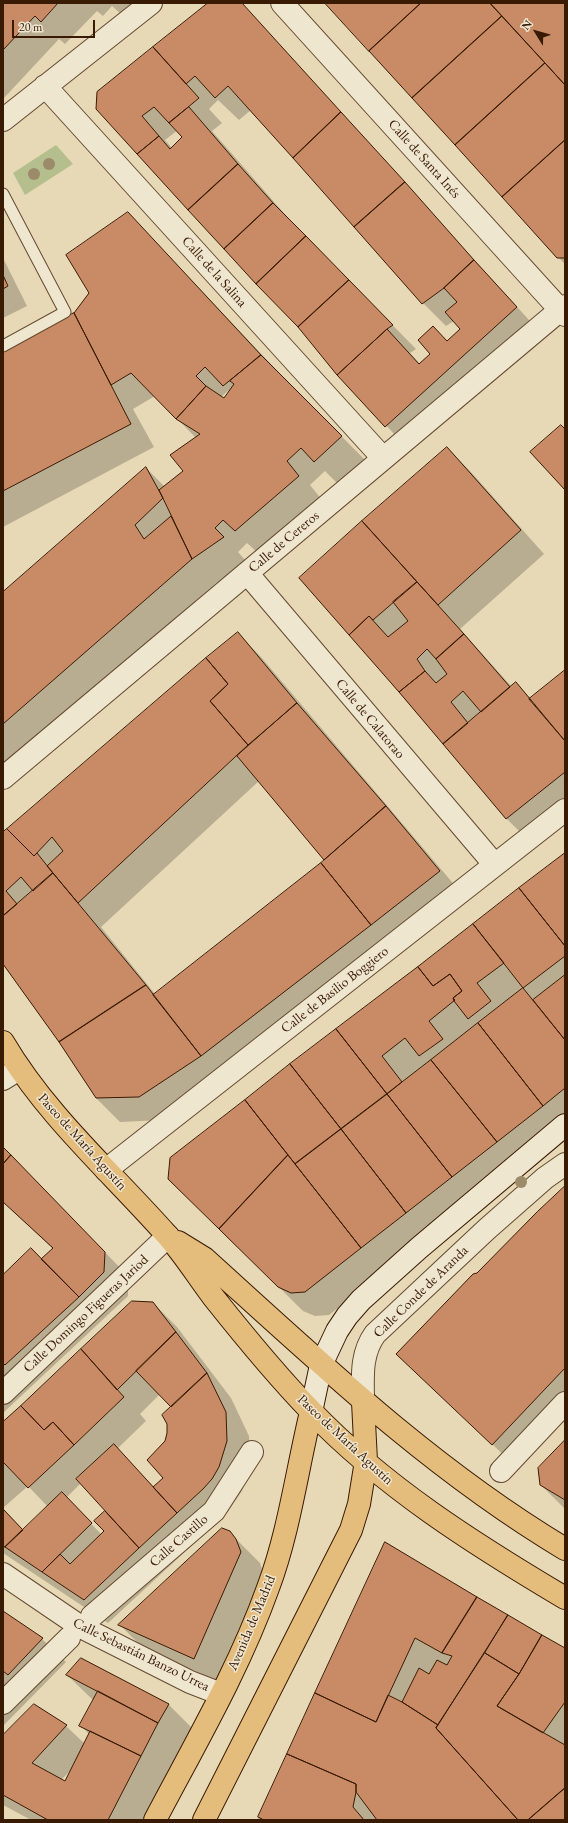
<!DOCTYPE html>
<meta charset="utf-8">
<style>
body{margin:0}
#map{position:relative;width:568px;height:1823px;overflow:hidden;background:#e7d9b6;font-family:"EB Garamond",serif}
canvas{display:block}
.frame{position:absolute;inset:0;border:4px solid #391a03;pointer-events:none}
.north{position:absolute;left:516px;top:12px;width:40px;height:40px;-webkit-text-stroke:3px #efe6d0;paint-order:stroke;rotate:307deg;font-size:11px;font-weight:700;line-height:16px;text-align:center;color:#391a03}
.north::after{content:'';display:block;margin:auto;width:14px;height:18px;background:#391a03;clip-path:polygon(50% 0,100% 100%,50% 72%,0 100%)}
.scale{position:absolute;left:12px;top:20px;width:83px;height:18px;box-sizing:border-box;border:2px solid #391a03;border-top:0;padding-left:5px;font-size:12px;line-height:14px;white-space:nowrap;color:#391a03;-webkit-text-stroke:3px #efe6d0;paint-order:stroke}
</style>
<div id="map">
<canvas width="568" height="1823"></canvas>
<div class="frame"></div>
<div class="north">N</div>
<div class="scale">20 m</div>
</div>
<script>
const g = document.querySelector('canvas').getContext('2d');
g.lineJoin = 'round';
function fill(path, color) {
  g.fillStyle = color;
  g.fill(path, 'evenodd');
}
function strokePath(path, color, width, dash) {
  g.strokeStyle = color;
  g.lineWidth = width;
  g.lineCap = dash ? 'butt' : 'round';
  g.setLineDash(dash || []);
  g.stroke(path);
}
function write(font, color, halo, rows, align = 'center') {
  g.font = font + ' "EB Garamond",serif';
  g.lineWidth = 3;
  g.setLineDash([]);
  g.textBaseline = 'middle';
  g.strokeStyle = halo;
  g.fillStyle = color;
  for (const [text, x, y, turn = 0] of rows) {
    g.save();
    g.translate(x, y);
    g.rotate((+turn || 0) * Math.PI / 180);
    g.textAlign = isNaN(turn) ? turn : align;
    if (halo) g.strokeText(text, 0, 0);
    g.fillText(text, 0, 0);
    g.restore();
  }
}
fill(new Path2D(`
 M 56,145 L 73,164 L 25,195 L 13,173 Z`), '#b5bf8e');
fill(new Path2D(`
 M 3,3 L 131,3 L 121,14 L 112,6 L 103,16 L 97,11 L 65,44 L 59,39 L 4,98 Z
 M 210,3 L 241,3 L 539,331 L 409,450 L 338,374 L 299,327 L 98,108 ZM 218,100 L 239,120 L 251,110 L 423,303 L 446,326 L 454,321 L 461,330 L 420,364 L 410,353 L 416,349 L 297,228 L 212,131 L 222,123 L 209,109 ZM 178,130 L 184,137 L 172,148 L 165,140 Z
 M 327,3 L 565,3 L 565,264 L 558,257 Z
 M 128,213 L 285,379 L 365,460 L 339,485 L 325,471 L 310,485 L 322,500 L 259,554 L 247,543 L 238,552 L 246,561 L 216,583 L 3,768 L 3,593 L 146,468 L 165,487 L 185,471 L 196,438 L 155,396 L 133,409 L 154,447 L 3,527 L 3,353 L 74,314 L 90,293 ZM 229,390 L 230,392 L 224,399 L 221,397 Z
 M 3,258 L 27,306 L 3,318 Z
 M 447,448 L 471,472 L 544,554 L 460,629 L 512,687 L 516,683 L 531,699 L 565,671 L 565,814 L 530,842 L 507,819 L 301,578 Z
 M 238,633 L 261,657 L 463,895 L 163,1120 L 120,1122 L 96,1098 L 60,1041 L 3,963 L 3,834 ZM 259,781 L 325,860 L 155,994 L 101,927 Z
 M 565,853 L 565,1130 L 329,1315 L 315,1316 L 303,1311 L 193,1202 L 291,1065 Z
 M 3,1147 L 128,1276 L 128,1296 L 3,1413 L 3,1276 L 42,1260 L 53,1249 L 3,1202 Z
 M 565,1187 L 565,1408 L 512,1463 L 417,1373 L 478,1274 Z
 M 133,1302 L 153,1303 L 177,1327 L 231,1398 L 249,1436 L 250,1465 L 242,1491 L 227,1513 L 108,1623 L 3,1553 L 3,1422 ZM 160,1394 L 172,1407 L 166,1442 L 165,1478 L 154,1487 L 117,1449 L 146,1421 L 140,1414 ZM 81,1483 L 107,1512 L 96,1521 L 105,1531 L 102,1535 L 66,1498 ZM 28,1486 L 48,1507 L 23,1530 L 3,1508 Z
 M 565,1441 L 565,1509 L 541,1485 Z
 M 229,1532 L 260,1563 L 264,1576 L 217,1681 L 143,1648 L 120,1625 Z
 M 386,1544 L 565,1649 L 565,1820 L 257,1820 Z
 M 3,1612 L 42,1639 L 66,1662 L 3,1726 Z
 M 67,1675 L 168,1704 L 192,1728 L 144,1820 L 31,1820 L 3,1805 L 3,1736 L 66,1726 L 85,1744 L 90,1735 L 81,1726 L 94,1701 ZM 72,1769 L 65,1783 L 61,1780 Z`), '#0003');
const building = new Path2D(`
 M 3,3 L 58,3 L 41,22 L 35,16 L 3,50 Z
 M 208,3 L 242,3 L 341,112 L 293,158 L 228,86 L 215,98 L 195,76 L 186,84 L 153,47 Z
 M 325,3 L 421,3 L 369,51 Z
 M 421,3 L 490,3 L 502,16 L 412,98 L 369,51 Z
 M 490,3 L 565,3 L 565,85 L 545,63 Z
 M 502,16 L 545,63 L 455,145 L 412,98 Z
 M 153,47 L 199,98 L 169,123 L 154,107 L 142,116 L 159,136 L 137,154 L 96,109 L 97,92 Z
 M 545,63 L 565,85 L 565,140 L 502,197 L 455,145 Z
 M 189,107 L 238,164 L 188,210 L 137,154 L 159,136 L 170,149 L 182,137 L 169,123 Z
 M 341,112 L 405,182 L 354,227 L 293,158 Z
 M 565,140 L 565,258 L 557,258 L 502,197 Z
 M 238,164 L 273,203 L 224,249 L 188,210 Z
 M 405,182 L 474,260 L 444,288 L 422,304 L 354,227 Z
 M 273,203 L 306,236 L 256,284 L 224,249 Z
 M 128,212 L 261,355 L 223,386 L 205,367 L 196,376 L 206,386 L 176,419 L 131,373 L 111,385 L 74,313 L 89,293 L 66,255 Z
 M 306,236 L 349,280 L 298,327 L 256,284 Z
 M 474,260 L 517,307 L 385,427 L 337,375 L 387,329 L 419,364 L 430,354 L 418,340 L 433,326 L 447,341 L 460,329 L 445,312 L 457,302 L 444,288 Z
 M 3,275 L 8,286 L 3,289 Z
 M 349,280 L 393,325 L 387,329 L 337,375 L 298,327 Z
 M 74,313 L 131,424 L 3,491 L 3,352 Z
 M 261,355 L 342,436 L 314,462 L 301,448 L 287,461 L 299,476 L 235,531 L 223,520 L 215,528 L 224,537 L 192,559 L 159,490 L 183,471 L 170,455 L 200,434 L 176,419 L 206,386 L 224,398 L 234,384 L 230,381 Z
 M 561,425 L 565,429 L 565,490 L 530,452 Z
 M 447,447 L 521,530 L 438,605 L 362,521 Z
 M 146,467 L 163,498 L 135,525 L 144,539 L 171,516 L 192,559 L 3,724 L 3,592 Z
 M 362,521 L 417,582 L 373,620 L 369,616 L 349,635 L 299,578 Z
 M 417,582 L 464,634 L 436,659 L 427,649 L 417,659 L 425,671 L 399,692 L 349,635 L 369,616 L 388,637 L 408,621 L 393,602 Z
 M 238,632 L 297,703 L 248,745 L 210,701 L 228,684 L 206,658 Z
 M 464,634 L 510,687 L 481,712 L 463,691 L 451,702 L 468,723 L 443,744 L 399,692 L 425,671 L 436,683 L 447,674 L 436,659 Z
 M 206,658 L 228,684 L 210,701 L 248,745 L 78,903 L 47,866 L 63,851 L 52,837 L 34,856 L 7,829 Z
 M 565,670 L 565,741 L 529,699 Z
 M 516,682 L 565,741 L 565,772 L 506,819 L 443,744 Z
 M 297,703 L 386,806 L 324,860 L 237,756 Z
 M 386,806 L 440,871 L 371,925 L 321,863 Z
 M 7,829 L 34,856 L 37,853 L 53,873 L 33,891 L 21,877 L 6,891 L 17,904 L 3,916 L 3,832 Z
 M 565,853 L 565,946 L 519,888 Z
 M 321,863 L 371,925 L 201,1056 L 153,995 Z
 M 53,873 L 146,985 L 59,1042 L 3,964 L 3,916 Z
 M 519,888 L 565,946 L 565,956 L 523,988 L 473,924 Z
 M 473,924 L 504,963 L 477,983 L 491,1001 L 468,1019 L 454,1001 L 453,998 L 462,991 L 450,974 L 433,986 L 418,967 Z
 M 418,967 L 433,986 L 450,974 L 462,991 L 453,998 L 455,1000 L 429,1021 L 443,1039 L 419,1056 L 405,1038 L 382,1056 L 402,1082 L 387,1094 L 336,1029 Z
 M 565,975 L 565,1040 L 533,1000 Z
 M 146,985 L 201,1056 L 139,1097 L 96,1098 L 59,1042 Z
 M 523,988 L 565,1040 L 565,1088 L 543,1106 L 478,1023 Z
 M 478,1023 L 543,1106 L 497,1142 L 431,1060 Z
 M 336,1029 L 387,1094 L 341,1129 L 290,1064 Z
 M 431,1060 L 497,1142 L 452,1177 L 387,1094 Z
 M 290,1064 L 341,1129 L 295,1164 L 245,1100 Z
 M 387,1094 L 452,1177 L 406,1213 L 341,1129 Z
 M 245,1100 L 288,1155 L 219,1229 L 168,1179 L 170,1158 Z
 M 341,1129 L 406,1213 L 361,1248 L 295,1164 Z
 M 3,1147 L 11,1155 L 3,1164 Z
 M 11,1155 L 105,1252 L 104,1272 L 79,1297 L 41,1259 L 53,1248 L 3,1202 L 3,1164 Z
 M 288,1155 L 361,1248 L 305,1292 L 291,1293 L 278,1287 L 219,1229 Z
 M 565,1186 L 565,1368 L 492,1445 L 396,1354 L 473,1274 L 477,1273 L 537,1212 Z
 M 31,1248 L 79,1297 L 5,1365 L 3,1363 L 3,1275 Z
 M 132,1301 L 153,1302 L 176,1332 L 117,1390 L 81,1349 Z
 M 176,1332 L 207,1373 L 171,1407 L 136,1371 Z
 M 81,1349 L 124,1397 L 74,1445 L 53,1422 L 44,1430 L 21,1406 Z
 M 207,1373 L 226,1412 L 227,1441 L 219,1467 L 212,1479 L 203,1489 L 177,1513 L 153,1487 L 163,1478 L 147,1460 L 165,1441 L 167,1433 L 167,1424 L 162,1415 Z
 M 21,1406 L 44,1430 L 53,1422 L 74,1445 L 28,1488 L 4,1463 L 3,1464 L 3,1422 Z
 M 565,1440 L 565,1500 L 540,1485 L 538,1468 Z
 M 114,1444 L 177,1513 L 139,1548 L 76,1479 Z
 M 62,1492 L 92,1523 L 42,1572 L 5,1547 Z
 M 3,1509 L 23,1530 L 5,1547 L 3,1546 Z
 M 105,1511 L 139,1548 L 84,1600 L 42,1572 L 60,1554 L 70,1564 L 104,1531 L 94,1521 Z
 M 222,1528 L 230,1531 L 236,1539 L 241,1552 L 194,1659 L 118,1625 Z
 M 385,1542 L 477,1597 L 442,1653 L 415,1638 L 376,1722 L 315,1693 Z
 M 477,1597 L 508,1615 L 438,1725 L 402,1702 L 419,1668 L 429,1674 L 437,1660 L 447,1665 L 452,1656 L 442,1653 Z
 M 3,1611 L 43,1638 L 8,1675 L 3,1671 Z
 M 508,1615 L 542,1635 L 519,1674 L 485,1653 Z
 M 542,1635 L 565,1648 L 565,1702 L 543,1733 L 497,1706 L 519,1674 Z
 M 485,1653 L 519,1674 L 497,1706 L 565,1745 L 565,1788 L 528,1820 L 518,1820 L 436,1728 Z
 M 81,1658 L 169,1704 L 158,1723 L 66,1675 Z
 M 98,1691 L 158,1723 L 141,1756 L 79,1726 Z
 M 315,1693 L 376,1722 L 388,1695 L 402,1702 L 438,1725 L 436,1728 L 518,1820 L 377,1820 L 356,1792 L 356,1784 L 287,1754 Z
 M 34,1704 L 67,1725 L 32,1763 L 65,1781 L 90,1731 L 141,1756 L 108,1820 L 48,1820 L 3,1795 L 3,1735 Z
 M 287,1754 L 356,1784 L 356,1792 L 353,1807 L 364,1820 L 264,1820 L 258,1817 Z
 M 565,1788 L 565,1820 L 528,1820 Z`);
fill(building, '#c88b65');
strokePath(building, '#391a03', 1);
const lane = new Path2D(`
 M 3,194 L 65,312 L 3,346`);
const street = new Path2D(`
 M 282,3 L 565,315
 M 45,86 L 383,458
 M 3,120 L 151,3
 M 247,573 L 495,865
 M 3,778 L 565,306
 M 3,1079 L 19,1069
 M 106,1170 L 565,810
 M 3,1393 L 168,1236
 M 363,1402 C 363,1378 360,1355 375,1334 L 487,1229 L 545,1178 L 565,1164
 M 501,1471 L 565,1403
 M 3,1574 L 81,1627 L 190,1682 L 221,1694
 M 92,1616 L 214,1511 L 252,1452
 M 3,1703 L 69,1638`);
const secondary = new Path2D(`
 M 311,1412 L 321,1365 L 337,1331 L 347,1316 L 361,1300 L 419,1248 L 565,1125`);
const primary = new Path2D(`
 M 3,1042 C 46,1115 110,1171 166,1234 C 184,1254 198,1277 214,1298 C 245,1337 276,1375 311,1411 C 384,1487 474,1544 565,1598
 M 178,1242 L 204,1258 C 319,1362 431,1469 565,1549
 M 155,1820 C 195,1744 239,1669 268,1588 C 289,1532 297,1470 311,1412
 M 204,1820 L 351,1530 L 359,1504 L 366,1461 L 363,1402`);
strokePath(lane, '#644a30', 13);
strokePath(street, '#644a30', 24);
strokePath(secondary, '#391a03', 24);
strokePath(primary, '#391a03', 24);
strokePath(lane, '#efe6d0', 11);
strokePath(street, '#efe6d0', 22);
strokePath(secondary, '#efe6d0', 22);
strokePath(primary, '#e4bc7b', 22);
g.fillStyle = '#9c8b6b';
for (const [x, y] of [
 [49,164],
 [34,174],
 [521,1182]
]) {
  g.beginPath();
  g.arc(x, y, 6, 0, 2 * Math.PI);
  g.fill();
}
write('14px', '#391a03', '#efe6d0', [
 ["Calle de Santa Inés",424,159,48],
 ["Calle de la Salina",214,272,48],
 ["Calle de Cereros",284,542,-40],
 ["Calle de Calatorao",370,719,50],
 ["Calle de Basilio Boggiero",335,990,-38],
 ["Paseo de María Agustín",82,1142,48],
 ["Calle Conde de Aranda",421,1292,-44],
 ["Calle Domingo Figueras Jariod",86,1314,-43],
 ["Paseo de María Agustín",345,1440,43],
 ["Calle Castillo",179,1541,-41],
 ["Avenida de Madrid",252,1623,-67],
 ["Calle Sebastián Banzo Urrea",141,1655,26]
]);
</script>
